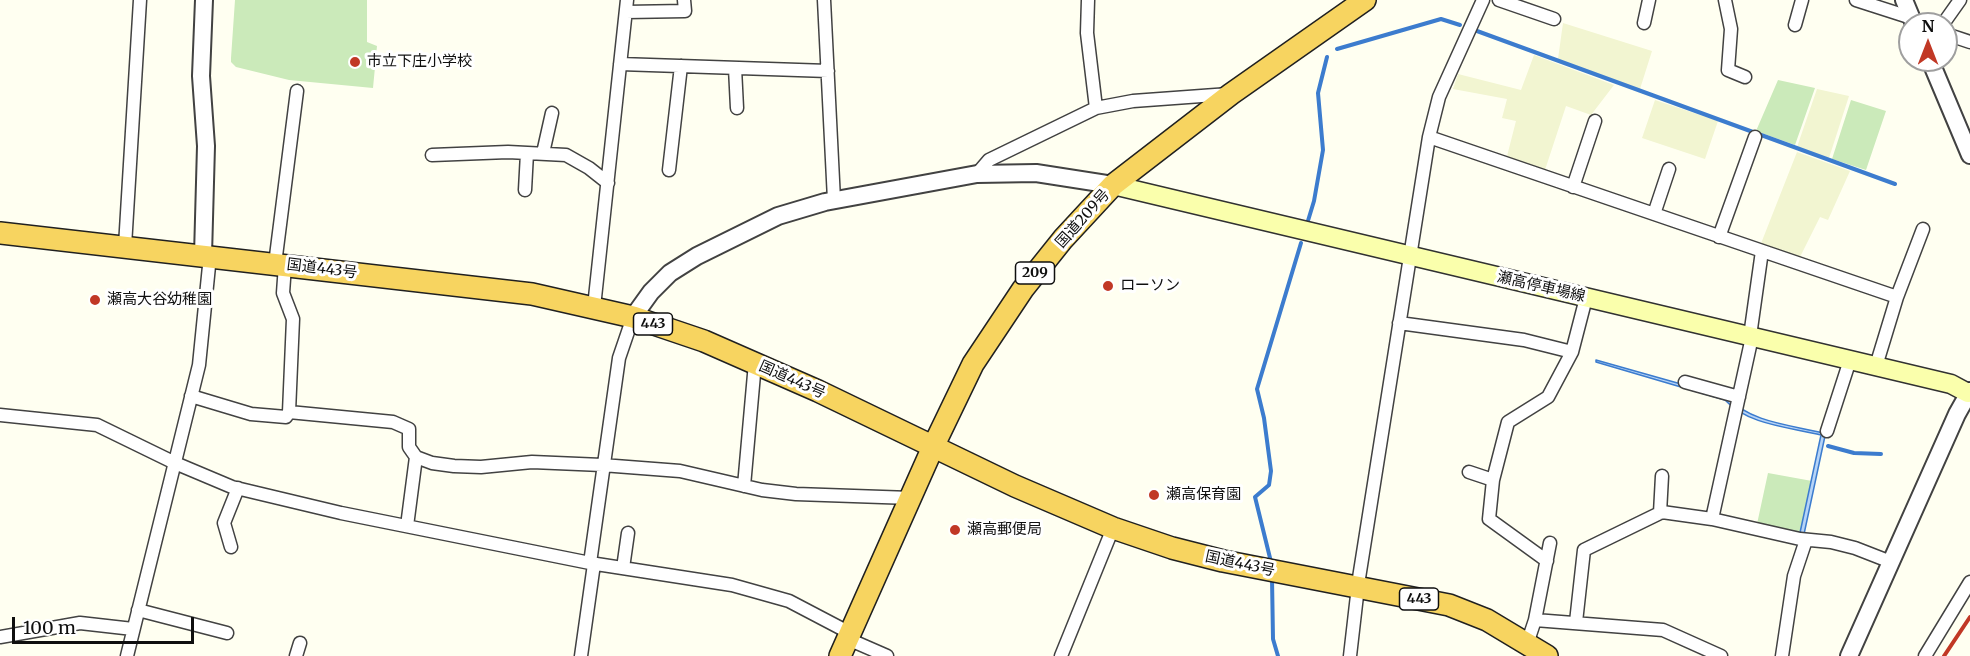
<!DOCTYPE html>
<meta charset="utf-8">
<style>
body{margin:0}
#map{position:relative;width:1970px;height:656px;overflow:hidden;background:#fffff1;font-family:Merriweather,serif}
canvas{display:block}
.north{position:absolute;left:1898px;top:12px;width:60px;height:60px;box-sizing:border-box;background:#fff;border:2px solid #9f9f9f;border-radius:50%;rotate:0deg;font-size:16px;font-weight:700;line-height:24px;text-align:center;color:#0f0f0f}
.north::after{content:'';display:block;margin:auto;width:21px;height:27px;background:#c13825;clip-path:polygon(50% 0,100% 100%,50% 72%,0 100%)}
.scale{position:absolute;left:12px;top:617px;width:182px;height:27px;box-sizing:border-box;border:3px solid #0f0f0f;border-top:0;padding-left:8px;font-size:18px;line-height:21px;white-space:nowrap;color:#0f0f0f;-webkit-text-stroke:4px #fff;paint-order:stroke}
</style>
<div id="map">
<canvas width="1970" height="656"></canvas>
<div class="north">N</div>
<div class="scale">100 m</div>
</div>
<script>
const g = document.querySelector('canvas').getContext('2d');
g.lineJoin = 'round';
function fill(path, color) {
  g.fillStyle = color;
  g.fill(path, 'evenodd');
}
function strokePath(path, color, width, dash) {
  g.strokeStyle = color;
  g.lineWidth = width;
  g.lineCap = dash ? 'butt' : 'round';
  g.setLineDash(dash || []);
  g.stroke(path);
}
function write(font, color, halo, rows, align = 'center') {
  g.font = font + ' Merriweather,"Noto Sans JP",serif';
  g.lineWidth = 6;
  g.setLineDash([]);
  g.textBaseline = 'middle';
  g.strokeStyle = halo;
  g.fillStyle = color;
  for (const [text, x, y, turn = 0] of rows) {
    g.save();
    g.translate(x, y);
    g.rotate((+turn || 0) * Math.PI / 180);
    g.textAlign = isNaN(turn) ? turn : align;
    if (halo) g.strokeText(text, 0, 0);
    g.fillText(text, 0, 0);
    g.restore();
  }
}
fill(new Path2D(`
 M 1563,23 L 1652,51 L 1640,89 L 1558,59 Z
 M 1534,55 L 1614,85 L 1591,115 L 1566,106 L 1544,173 L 1506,160 L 1516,121 L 1502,118 L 1507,99 L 1453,89 L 1458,74 L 1521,90 Z
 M 1817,89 L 1849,96 L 1829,158 L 1797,147 Z
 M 1655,100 L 1718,121 L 1705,159 L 1642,138 Z
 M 1797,152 L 1850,171 L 1828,220 L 1820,217 L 1799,259 L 1760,246 Z`), '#f2f5d1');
fill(new Path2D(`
 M 235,0 L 367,0 L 367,42 L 377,46 L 373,88 L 289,80 L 236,67 L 231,62 L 231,58 Z
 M 1778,80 L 1815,88 L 1795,145 L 1756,131 Z
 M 1851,100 L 1886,111 L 1866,170 L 1832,159 Z
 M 1768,473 L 1812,481 L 1800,535 L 1757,524 Z`), '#cbeaba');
const water = new Path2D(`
 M 1596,360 L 1727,397 C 1751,423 1792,425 1823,433 L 1825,436 L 1785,623 L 1781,621 L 1821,435 C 1789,427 1748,425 1725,400 L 1596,362 Z`);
fill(water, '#b6d4f7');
strokePath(water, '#3c7cce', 1.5);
strokePath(new Path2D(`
 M 1477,31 L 1895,184
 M 1337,49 L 1441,19 L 1460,25
 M 1307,224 L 1314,201 L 1323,150 L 1318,93 L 1327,57
 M 1828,446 L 1854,453 L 1881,454
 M 1271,562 L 1255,497 L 1269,485 L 1271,471 L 1264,418 L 1257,389 L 1301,243
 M 1272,578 L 1273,639 L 1278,656`), '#3c7cce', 4);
const minor = new Path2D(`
 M 824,0 L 834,200
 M 1088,0 L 1087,33 L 1096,108
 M 1499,0 L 1554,19
 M 1725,0 L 1731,29 L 1728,70 L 1745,77
 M 1856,0 L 1912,18
 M 626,12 L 685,11 L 684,0
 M 1644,23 L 1649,0
 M 1943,24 L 1960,0
 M 1795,25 L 1802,0
 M 1946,34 L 1970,42
 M 620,64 L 828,71
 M 735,68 L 737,108
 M 1429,137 L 1897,297
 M 543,153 L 552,113
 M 432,155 L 508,152 L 566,155 L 589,168 L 608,183
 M 669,170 L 681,66
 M 977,174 L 989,160 L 1096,108 L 1133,101 L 1229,94
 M 1573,187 L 1595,121
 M 525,190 L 527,153
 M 1654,214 L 1669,169
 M 1719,237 L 1755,137
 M 125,246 L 140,0
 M 275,264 L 297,91
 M 285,265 L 283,293 L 293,319 L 289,412 L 393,422 L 409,429 L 409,447 L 416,457 L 432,463 L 454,466 L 481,467 L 532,462 L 602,465 L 680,471 L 762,490 L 796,494 L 911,498
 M 594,307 L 627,0
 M 1399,323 L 1524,340 L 1572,352
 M 1750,336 L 1762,251
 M 1876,366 L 1897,297 L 1923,229
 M 1685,382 L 1739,397
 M 191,396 L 251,414 L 286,417 L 289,412
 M 0,415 L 97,425 L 175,463 L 232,487 L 341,513 L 590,563 L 732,585 L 789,601 L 850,633
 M 1827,431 L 1850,360
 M 1469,472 L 1493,480 L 1489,519 L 1547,561
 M 1493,480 L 1508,422 L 1548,397 L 1572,352 L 1586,298
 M 744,486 L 755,363
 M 1660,513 L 1662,476
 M 1712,519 L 1752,337
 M 407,526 L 416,457
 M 231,547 L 224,523 L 238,488
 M 590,563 L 619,358 L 633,317
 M 623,568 L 628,533
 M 138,610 L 227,633
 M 1535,620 L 1663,630 L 1721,656
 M 1576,622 L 1584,550 L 1662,512 L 1712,519 L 1800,539 L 1831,542 L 1855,548 L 1891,562
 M 0,637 L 80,623 L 133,629
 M 848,639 L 887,656
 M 1527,644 L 1535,620 L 1550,543
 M 127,656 L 199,365 L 210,256
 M 296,656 L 300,643
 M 581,656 L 594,564
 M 1061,656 L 1113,528
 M 1350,656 L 1359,578 L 1429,137 L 1439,97 L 1483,0
 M 1782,656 L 1794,576 L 1806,540
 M 1925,656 L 1970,582`);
const tertiary = new Path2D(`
 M 1904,0 L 1914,24
 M 1930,60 L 1970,155
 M 203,255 L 206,146 L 201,76 L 204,0
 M 633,317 L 651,292 L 670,273 L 697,256 L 778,216 L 825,202 L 977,174 L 1036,173 L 1113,185
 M 1849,656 L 1957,414 L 1970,391`);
const secondary = new Path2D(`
 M 1113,185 L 1951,384 L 1968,393`);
const trunk = new Path2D(`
 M 0,233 L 532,294 L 633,317 L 704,341 L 818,391 L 1015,486 L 1113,528 L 1172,548 L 1223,561 L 1449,605 L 1487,620 L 1547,656
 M 840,656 L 933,447 L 973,364 L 1023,289 L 1063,239 L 1113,185 L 1231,94 L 1365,0`);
strokePath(minor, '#424242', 15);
strokePath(tertiary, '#424242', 20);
strokePath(secondary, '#313131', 21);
strokePath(trunk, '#202020', 24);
strokePath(minor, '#fff', 12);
strokePath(tertiary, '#fff', 16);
strokePath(secondary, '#faffac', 18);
strokePath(trunk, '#f7d460', 21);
strokePath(new Path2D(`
 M 1944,656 L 1970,617`), '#c13825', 4);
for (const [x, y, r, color] of [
 [355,62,6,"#c13825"],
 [1108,286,6,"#c13825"],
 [95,300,6,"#c13825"],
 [1154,495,6,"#c13825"],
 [955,530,6,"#c13825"]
]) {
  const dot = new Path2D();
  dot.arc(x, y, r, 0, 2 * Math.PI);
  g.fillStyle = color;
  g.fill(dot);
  strokePath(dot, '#fff', 2);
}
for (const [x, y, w] of [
 [1035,273,39],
 [653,324,39],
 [1419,599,39]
]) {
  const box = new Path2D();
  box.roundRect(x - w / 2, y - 11, w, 22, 4.5);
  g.fillStyle = '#fff';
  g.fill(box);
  strokePath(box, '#0f0f0f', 1.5);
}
write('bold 14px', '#0f0f0f', null, [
 ["209",1035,273],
 ["443",653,324],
 ["443",1419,599]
]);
write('15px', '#0f0f0f', '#fff', [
 ["市立下庄小学校",367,62],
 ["ローソン",1120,286],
 ["瀬高大谷幼稚園",107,300],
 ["瀬高保育園",1166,495],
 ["瀬高郵便局",967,530]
], 'left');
write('15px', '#0f0f0f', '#fff', [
 ["国道209号",1083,219,-48],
 ["国道443号",322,269,7],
 ["瀬高停車場線",1541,287,13],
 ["国道443号",792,380,24],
 ["国道443号",1240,564,12]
]);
</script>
